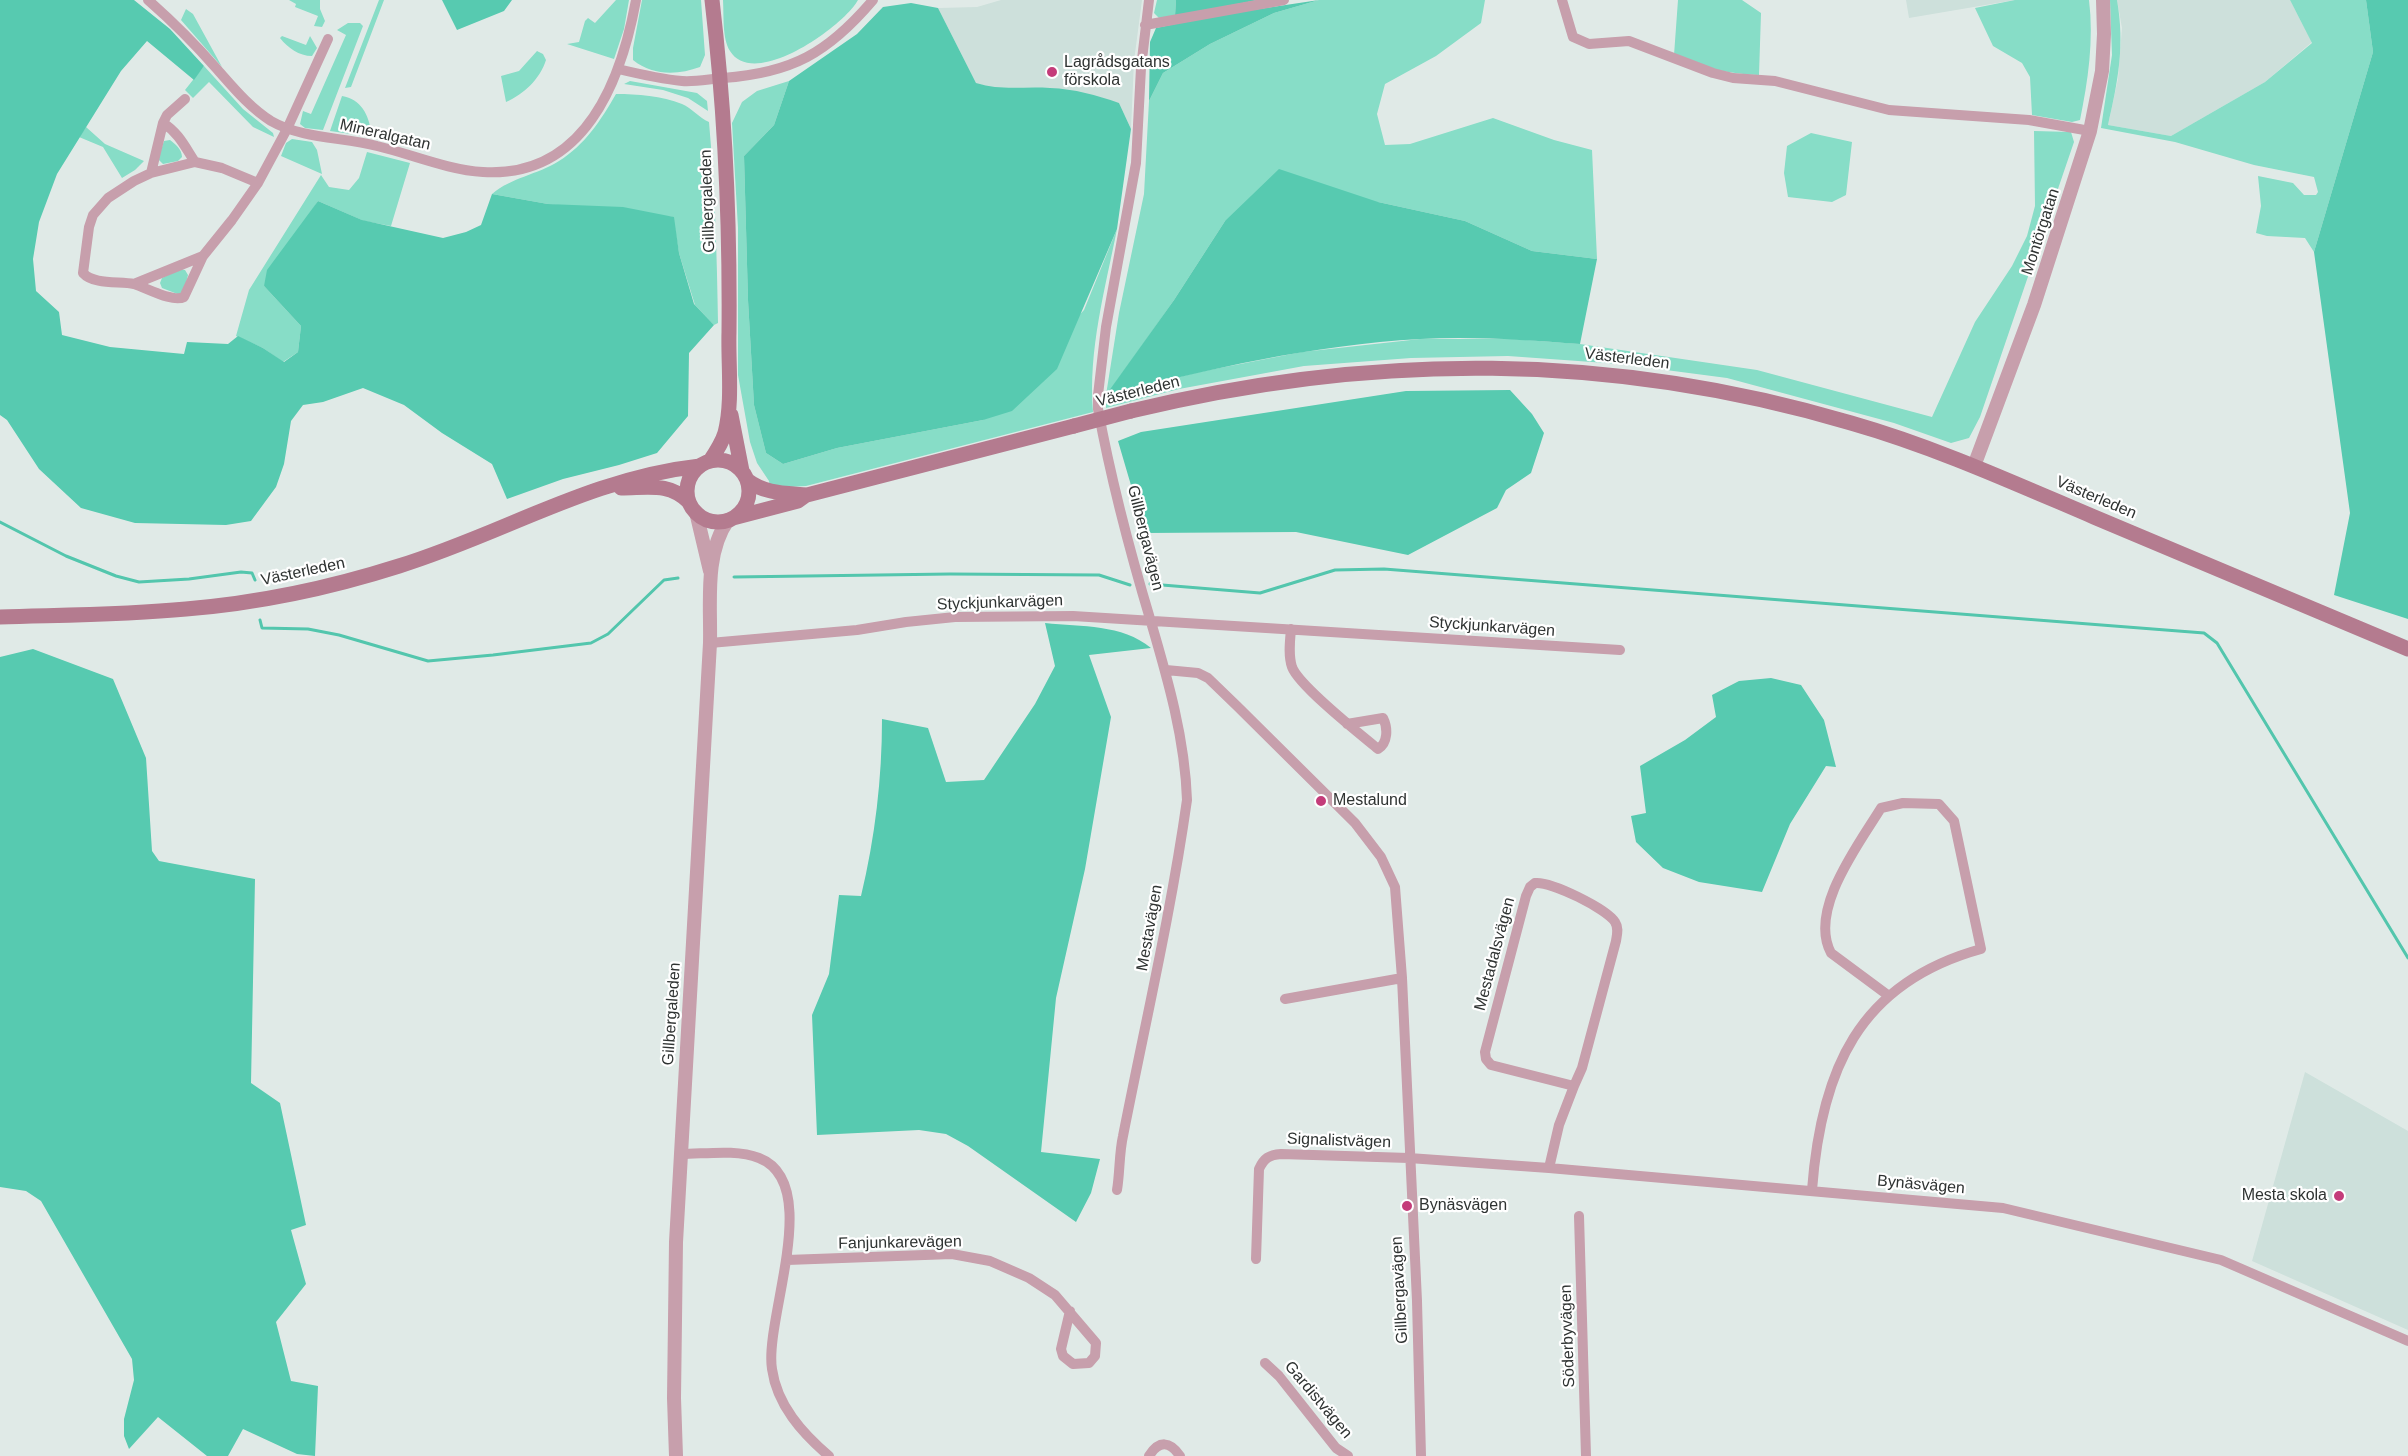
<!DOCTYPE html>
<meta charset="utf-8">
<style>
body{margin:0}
canvas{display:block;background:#e0eae7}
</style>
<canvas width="2408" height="1456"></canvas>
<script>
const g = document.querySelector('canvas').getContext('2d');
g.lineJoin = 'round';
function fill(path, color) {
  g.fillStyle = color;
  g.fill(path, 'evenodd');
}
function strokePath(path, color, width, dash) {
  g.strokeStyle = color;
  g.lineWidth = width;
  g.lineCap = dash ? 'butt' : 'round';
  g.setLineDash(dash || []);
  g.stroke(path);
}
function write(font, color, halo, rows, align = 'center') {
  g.font = font + ' Arial,sans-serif';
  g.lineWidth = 4.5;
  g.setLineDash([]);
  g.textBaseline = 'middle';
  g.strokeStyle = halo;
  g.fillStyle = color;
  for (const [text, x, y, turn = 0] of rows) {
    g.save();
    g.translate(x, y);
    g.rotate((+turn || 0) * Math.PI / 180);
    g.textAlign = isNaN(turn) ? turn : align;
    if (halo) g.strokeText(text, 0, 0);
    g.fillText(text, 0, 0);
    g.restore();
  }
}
fill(new Path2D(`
 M 1001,0 L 1142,0 L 1134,61 L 1131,129 L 1119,103 L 1049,88 L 994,89 L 976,83 L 938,8 L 977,7 Z
 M 1906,0 L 2015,0 L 1909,18 Z
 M 2117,0 L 2290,0 L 2312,42 L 2265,82 L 2171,136 L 2108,125 L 2118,79 L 2122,28 Z
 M 2305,1072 L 2408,1131 L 2408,1330 L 2252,1261 Z`), '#cde0db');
fill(new Path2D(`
 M 289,0 L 320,0 L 320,9 L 325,21 L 322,27 L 314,26 L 318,16 L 295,7 L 296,4 Z
 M 379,0 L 384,0 L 351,87 L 345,88 Z
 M 616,0 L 629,0 L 624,29 L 614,59 L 567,44 L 579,42 L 585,21 L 588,18 L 595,23 Z
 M 642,0 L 701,0 L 705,55 L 700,67 C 678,75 653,76 633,60 L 633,48 Z
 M 723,0 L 858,0 C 843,27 754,90 730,51 C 722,38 724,15 723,0 Z
 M 1157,0 L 1176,0 L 1175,16 L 1159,18 L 1154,13 Z
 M 1319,0 L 1485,0 L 1481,23 L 1436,56 L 1385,84 L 1377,114 L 1385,145 L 1410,144 L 1493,118 L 1554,140 L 1592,150 L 1597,259 L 1532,251 L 1465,221 L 1378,202 L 1225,221 L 1174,300 L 1107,395 L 1199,372 L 1302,352 L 1420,339 L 1512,339 L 1580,344 L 1757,370 L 1932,417 L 1975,322 L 2012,266 L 2027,236 L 2035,206 L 2034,131 L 2071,132 L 2074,142 L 1980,417 L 1969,438 L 1951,443 L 1894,423 L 1727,378 L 1620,364 L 1508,356 L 1411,358 L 1304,366 L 1179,389 L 1106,408 L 1106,395 L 1119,313 L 1144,194 L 1149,101 L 1163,73 L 1210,44 L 1274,13 Z
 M 1678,0 L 1742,0 L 1761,13 L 1759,75 C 1730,74 1701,68 1674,55 Z
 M 2015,0 L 2089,0 C 2094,40 2088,81 2080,120 L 2072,122 L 2032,115 L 2030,77 L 2022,63 L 1993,46 L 1975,8 Z
 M 2110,0 L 2117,0 C 2125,46 2118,81 2108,125 L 2171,136 L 2265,82 L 2312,43 L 2290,0 L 2366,0 L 2373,52 L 2314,252 L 2305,238 L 2267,236 L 2256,233 L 2261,206 L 2258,176 L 2293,183 L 2304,195 L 2316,195 L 2318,192 L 2314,177 L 2254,165 L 2175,142 L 2101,128 L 2112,55 Z
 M 186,9 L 193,14 L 222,67 L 181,20 Z
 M 348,23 L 360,23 L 363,26 L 323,130 L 305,128 L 300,124 L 303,111 L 311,114 L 346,35 L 337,30 Z
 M 282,36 L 306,45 L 310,36 L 317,48 L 312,56 C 299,56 288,48 280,38 Z
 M 537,51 L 543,54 L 546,60 C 540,79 524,94 506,102 L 501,76 L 519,71 Z
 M 204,66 L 243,109 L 273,133 L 274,137 L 253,127 L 209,82 L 193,98 L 185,90 Z
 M 630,81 L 697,93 L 707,101 L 708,111 L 688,98 L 663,90 L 624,84 Z
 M 789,81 L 774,125 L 744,156 L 748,300 L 754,405 L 766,453 L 783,464 L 837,448 L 983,420 L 1084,310 L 1117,229 C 1105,290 1088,350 1093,412 L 806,486 L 770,488 L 769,481 L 757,463 L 750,442 L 738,375 L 738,228 L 732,123 L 742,102 L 757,91 Z
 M 616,94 C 637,94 662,96 682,104 C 692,108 699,118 709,122 C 715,189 717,256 718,323 L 714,325 L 695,305 L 679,253 L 673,217 L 548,204 L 492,194 C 512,177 537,175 559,161 C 585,145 601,120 616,94 Z
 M 342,96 C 361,99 369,115 371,132 L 365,136 L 330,131 Z
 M 86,127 L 105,144 L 144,161 L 135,170 L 122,178 L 103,147 L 79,137 Z
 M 1811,133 L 1852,142 L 1846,195 L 1832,202 L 1788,197 L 1784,173 L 1787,146 Z
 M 292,139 L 312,142 L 317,150 L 322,174 L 281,156 L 286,143 Z
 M 170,140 C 175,144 182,149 182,157 L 178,161 L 163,164 L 158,159 L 164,141 Z
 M 367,152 L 410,163 L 391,226 L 364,221 L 318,201 L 264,286 L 301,326 L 298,352 L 283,362 L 263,348 L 236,336 L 249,290 L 321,175 L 329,187 L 349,190 L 359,178 Z
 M 180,269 L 185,270 L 188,275 L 184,291 L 180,295 L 162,288 L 160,283 L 162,278 Z`), '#87ddc7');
fill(new Path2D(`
 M 0,0 L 134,0 L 170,29 L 204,66 L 194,80 L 147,41 L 121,71 L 57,174 L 39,222 L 33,259 L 36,291 L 59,312 L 62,335 L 110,347 L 184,354 L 187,342 L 228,344 L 238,336 L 263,348 L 284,362 L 298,352 L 301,326 L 264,286 L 267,270 L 318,201 L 362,220 L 443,238 L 466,232 L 481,225 L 492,194 L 548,204 L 623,207 L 674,217 L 679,253 L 694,304 L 714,325 L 689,353 L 688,416 L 657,453 L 619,465 L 563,479 L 507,499 L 492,464 L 442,433 L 404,405 L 363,388 L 323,402 L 303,405 L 291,421 L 284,464 L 276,487 L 251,521 L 226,525 L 135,523 L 81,508 L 39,469 L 7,420 L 0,415 Z
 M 442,0 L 512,0 L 504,11 L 457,30 Z
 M 1176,0 L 1258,0 L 1175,16 Z
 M 1319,0 L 1274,13 L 1210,44 L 1163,73 L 1149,101 L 1150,42 L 1156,28 L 1219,15 Z
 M 2366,0 L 2408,0 L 2408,619 L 2334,595 L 2350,513 L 2314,252 L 2373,52 Z
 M 911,3 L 938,8 L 976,83 C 1002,91 1024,86 1050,88 C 1075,89 1096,95 1119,103 L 1131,129 L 1117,229 L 1057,369 L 1012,411 L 983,420 L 837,448 L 783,464 L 766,453 L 754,405 L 748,300 L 744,156 L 774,125 L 789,81 L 857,34 L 883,7 Z
 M 1279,169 L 1378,202 L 1465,221 L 1532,251 L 1597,259 L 1580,344 C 1527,340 1473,336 1420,339 C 1313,345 1209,369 1106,395 L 1174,300 L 1225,221 Z
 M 1510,390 L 1532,414 L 1544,433 L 1531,473 L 1506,490 L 1497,508 L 1408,555 L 1296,532 L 1145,533 L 1118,441 L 1141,432 L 1406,391 Z
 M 1045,623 C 1082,627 1122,624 1151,648 L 1089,655 L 1111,717 L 1085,869 L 1056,998 L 1041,1152 L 1100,1159 L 1091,1193 L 1076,1222 L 968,1146 L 946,1134 L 919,1130 L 817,1135 L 812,1015 L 829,974 L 839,895 L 861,896 C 875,837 882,779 882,719 L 928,728 L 946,782 L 984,780 L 1035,704 L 1055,666 Z
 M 33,649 L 113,679 L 146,758 L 152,851 L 159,861 L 255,879 L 251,1083 L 280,1103 L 306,1225 L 291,1230 L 306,1284 L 276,1322 L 291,1381 L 318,1386 L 315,1456 L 297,1454 L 243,1429 L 228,1456 L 207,1456 L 158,1417 L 129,1449 L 124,1436 L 124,1419 L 134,1380 L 132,1359 L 41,1201 L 26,1191 L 0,1187 L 0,657 Z
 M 1771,678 L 1801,685 L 1824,720 L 1836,767 L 1826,766 L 1790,824 L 1762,892 L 1699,882 L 1663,868 L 1636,842 L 1631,816 L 1646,813 L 1640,766 L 1685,740 L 1716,717 L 1712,695 L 1739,681 Z`), '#57cab0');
strokePath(new Path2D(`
 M 0,522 L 66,556 L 116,576 L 139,582 L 189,579 L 241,572 L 252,573 L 255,580
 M 734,577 L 950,574 L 1099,575 L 1130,585
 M 1150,584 L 1260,593 L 1335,570 L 1384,569 L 2204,633 L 2217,643 L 2408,958
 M 260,620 L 262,628 L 308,629 L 339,635 L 428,661 L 493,655 L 591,643 L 608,634 L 664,580 L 678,578`), '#53c6ad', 3);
strokePath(new Path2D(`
 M 148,0 C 172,21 195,44 216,68 C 233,87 249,107 271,121 C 302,139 343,137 377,146 C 411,154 448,170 483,172 C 584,178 621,82 636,0
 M 1562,0 L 1573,37 L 1589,44 L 1629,41 L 1713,73 L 1733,78 L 1775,81 L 1889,110 L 2029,120 L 2090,131
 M 1145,25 L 1284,0
 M 618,69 C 639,74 660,79 682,81 C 696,82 709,79 723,78 C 792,73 828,53 873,0
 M 163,123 C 179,133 185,147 195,162
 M 151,173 L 163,123 L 167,115 L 185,99
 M 258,183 L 222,168 L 195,162 L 151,173 L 134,181 L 108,198 L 93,215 L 89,227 L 83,273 C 94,285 119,281 134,284 C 147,288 173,303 184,297 L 203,256 L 232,220 L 258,183 L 287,129 L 328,39
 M 134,284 L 203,256
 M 1291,629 C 1290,641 1288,655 1292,667 C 1299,686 1360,734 1378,749 C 1388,743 1388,728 1383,718 L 1347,724
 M 710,643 L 857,630 L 906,622 L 955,617 L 1073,616 L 1620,650
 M 1166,670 L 1198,673 L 1208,678 L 1237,706 L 1355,823 L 1381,857 L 1395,887 L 1402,978 L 1417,1301 L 1421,1456
 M 1285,999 L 1402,978
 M 681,1154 C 705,1154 736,1149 759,1158 C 824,1183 764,1319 772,1369 C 777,1405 802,1433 829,1456
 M 1549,1168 L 1559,1125 L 1574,1086 L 1491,1065 L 1486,1059 L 1485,1052 L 1526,896 L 1530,887 L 1535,883 C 1551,881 1607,909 1615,922 C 1619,928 1617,934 1616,941 L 1582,1068 L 1574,1086
 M 1117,1190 C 1120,1172 1119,1154 1123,1136 C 1145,1024 1171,913 1187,800 C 1185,739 1168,680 1151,622 C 1130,552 1111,480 1098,409 L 1098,395 L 1106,327 L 1136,163 L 1141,68 L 1149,0
 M 1812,1190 C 1821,1071 1858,983 1981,949 L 1954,821 L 1939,804 L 1903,803 L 1881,808 C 1859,844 1808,910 1831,953 L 1889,996
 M 1579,1216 L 1586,1456
 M 1256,1259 L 1259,1169 C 1264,1158 1269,1155 1281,1154 L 1409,1158 L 1549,1168 L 2003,1208 L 2221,1260 L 2408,1341
 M 787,1260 L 952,1254 L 990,1261 L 1029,1278 L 1055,1295 L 1096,1343 L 1095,1356 L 1089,1363 L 1073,1364 L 1063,1356 L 1061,1349 L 1070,1311
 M 1265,1363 L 1279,1376 L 1336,1448 L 1348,1456
 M 1149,1456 C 1159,1440 1170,1441 1180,1456`), '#c79fac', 10);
strokePath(new Path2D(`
 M 1974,466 L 2034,305 L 2090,131 L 2102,71 L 2104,34 L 2103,0
 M 696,512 L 710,571
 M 676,1456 L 674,1398 L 676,1242 L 710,643 C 711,604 704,554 728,520`), '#c79fac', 14);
strokePath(new Path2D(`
 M 1131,411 C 1374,352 1611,352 1851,423 C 1935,447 2014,483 2094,517 C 2199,561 2303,605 2408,649
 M 731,415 L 742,471
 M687 491a31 31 0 1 1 62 0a31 31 0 1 1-62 0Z
 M 710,461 C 716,452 722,443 725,433 C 733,402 728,364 729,332 C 730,222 725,110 712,0
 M 747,480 C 765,494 785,493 807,495 L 1074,426
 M 621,488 C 648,488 669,482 689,502
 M 733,518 L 798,501 L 805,496
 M 0,617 C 62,615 124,615 186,609 C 259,603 330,588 399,566 C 503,534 590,478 700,466`), '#b47b8f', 15);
strokePath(new Path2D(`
 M 1074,426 L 1131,411`), '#b47b8f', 15);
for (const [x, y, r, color] of [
 [1052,72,6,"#c43c7a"],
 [1321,801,6,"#c43c7a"],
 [2339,1196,6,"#c43c7a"],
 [1407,1206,6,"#c43c7a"]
]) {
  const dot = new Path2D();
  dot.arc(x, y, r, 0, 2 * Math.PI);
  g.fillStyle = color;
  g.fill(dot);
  strokePath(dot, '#fff', 2);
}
write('16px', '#2f3332', '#fff', [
 ["Lagrådsgatans",1064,63],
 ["förskola",1064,81],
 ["Mestalund",1333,801],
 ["Mesta skola",2327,1196,"right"],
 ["Bynäsvägen",1419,1206]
], 'left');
write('16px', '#2f3332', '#fff', [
 ["Mineralgatan",385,135,13],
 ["Gillbergaleden",708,201,-92],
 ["Montörgatan",2041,232,-72],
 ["Västerleden",1627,359,7],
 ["Västerleden",1138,392,-14],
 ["Västerleden",2096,498,23],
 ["Gillbergavägen",1145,538,76],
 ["Västerleden",303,572,-12],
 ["Styckjunkarvägen",1000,603,-2],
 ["Styckjunkarvägen",1492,627,4],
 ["Mestavägen",1150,928,-80],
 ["Mestadalsvägen",1495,954,-75],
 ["Gillbergaleden",672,1014,-86],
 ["Signalistvägen",1339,1141,2],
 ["Bynäsvägen",1921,1185,5],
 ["Fanjunkarevägen",900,1243,-1],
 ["Gillbergavägen",1400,1290,-93],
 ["Söderbyvägen",1568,1336,-92],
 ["Gardistvägen",1318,1400,50]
]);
</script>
